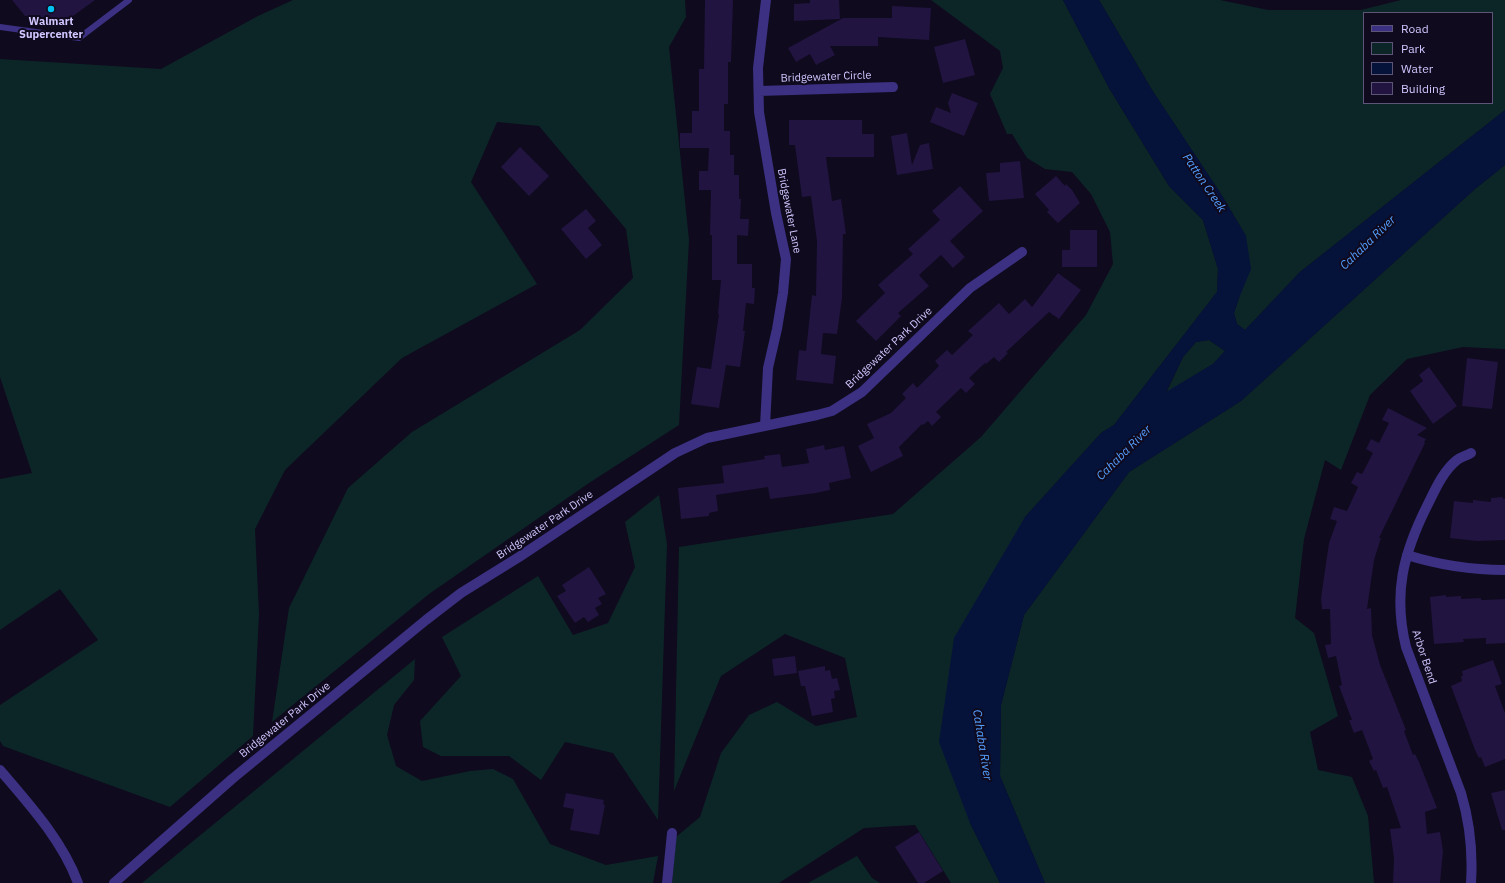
<!DOCTYPE html>
<style>
body{margin:0}
#map{position:relative;width:1505px;height:883px;overflow:hidden;background:#0f0a1d;font-family:"IBM Plex Sans",sans-serif}
canvas{display:block}
.legend{position:absolute;left:1363px;top:12px;width:130px;height:92px;box-sizing:border-box;background:#0f0a1d;border:1px solid #5d5577;margin:0;padding:5px 7px;list-style:none;font-size:12px;color:#d2c6ff}
.legend li{display:flex;align-items:center;gap:8px;height:20px}
.legend b{width:20px;border:1px solid #5d5577}
</style>
<div id="map">
<canvas width="1505" height="883"></canvas>
<ul class="legend">
<li><b style="height:5px;background:#3b3081"></b>Road</li>
<li><b style="height:11px;background:#0c2628"></b>Park</li>
<li><b style="height:11px;background:#05133b"></b>Water</li>
<li><b style="height:11px;background:#211440"></b>Building</li>
</ul>
</div>
<script>
const g = document.querySelector('canvas').getContext('2d');
g.lineJoin = 'round';
function fill(path, color) {
  g.fillStyle = color;
  g.fill(path, 'evenodd');
}
function strokePath(path, color, width, dash) {
  g.strokeStyle = color;
  g.lineWidth = width;
  g.lineCap = dash ? 'butt' : 'round';
  g.setLineDash(dash || []);
  g.stroke(path);
}
function write(font, color, halo, rows, align = 'center') {
  g.font = font + ' "IBM Plex Sans",sans-serif';
  g.lineWidth = 4;
  g.setLineDash([]);
  g.textBaseline = 'middle';
  g.strokeStyle = halo;
  g.fillStyle = color;
  for (const [text, x, y, turn = 0] of rows) {
    g.save();
    g.translate(x, y);
    g.rotate((+turn || 0) * Math.PI / 180);
    g.textAlign = isNaN(turn) ? turn : align;
    if (halo) g.strokeText(text, 0, 0);
    g.fillText(text, 0, 0);
    g.restore();
  }
}
fill(new Path2D(`
 M 293,0 L 685,0 L 686,17 L 669,47 L 689,240 L 679,425 L 589,483 L 429,594 L 272,722 L 289,608 L 348,488 L 412,432 L 580,330 L 633,278 L 626,229 L 539,126 L 497,122 L 471,182 L 537,284 L 402,358 L 285,470 L 255,529 L 259,614 L 253,736 L 170,807 L 3,746 L 0,741 L 0,705 L 98,640 L 60,589 L 0,630 L 0,479 L 32,473 L 0,377 L 0,59 L 161,69 L 258,16 Z
 M 931,0 L 1063,0 L 1109,88 L 1169,186 L 1203,220 L 1218,269 L 1217,292 L 1114,425 L 1101,433 L 1025,517 L 970,823 L 1000,883 L 951,883 L 915,825 L 864,828 L 779,883 L 672,883 L 676,837 L 700,817 L 721,753 L 749,715 L 777,702 L 816,726 L 857,717 L 845,658 L 785,634 L 721,676 L 674,791 L 679,547 L 893,514 L 981,437 L 1086,315 L 1113,264 L 1110,232 L 1091,194 L 1072,172 L 1045,169 L 1027,158 L 1012,134 L 1007,134 L 990,94 L 1003,68 L 1000,51 Z
 M 1099,0 L 1220,0 L 1268,10 L 1361,10 L 1401,0 L 1505,0 L 1505,110 L 1300,272 L 1245,330 L 1237,324 L 1234,313 L 1239,298 L 1246,236 L 1221,194 L 1152,90 ZM 1364,13 L 1492,13 L 1492,103 L 1364,103 Z
 M 1505,165 L 1505,349 L 1463,347 L 1407,359 L 1370,395 L 1341,470 L 1325,460 L 1304,539 L 1295,618 L 1314,633 L 1338,716 L 1310,732 L 1318,770 L 1352,777 L 1368,816 L 1374,883 L 1045,883 L 1000,776 L 1001,705 L 1024,615 L 1129,472 L 1241,401 L 1475,189 Z
 M 1209,340 L 1225,351 L 1213,364 L 1166,393 L 1183,357 L 1196,342 Z
 M 659,495 L 667,544 L 658,820 L 613,753 L 565,742 L 541,780 L 509,756 L 441,756 L 423,747 L 420,721 L 461,676 L 442,637 L 538,576 L 573,635 L 608,623 L 635,567 L 625,522 Z
 M 415,659 L 414,680 L 394,705 L 387,735 L 396,766 L 422,781 L 470,771 L 493,769 L 513,779 L 550,844 L 606,865 L 658,856 L 653,883 L 142,883 Z
 M 857,856 L 872,878 L 880,883 L 808,883 Z`), '#0c2628');
fill(new Path2D(`
 M 1063,0 L 1099,0 L 1152,90 L 1221,194 L 1246,236 L 1251,269 L 1239,298 L 1234,313 L 1237,324 L 1245,330 L 1300,272 L 1505,110 L 1505,165 L 1475,189 L 1241,401 L 1129,472 L 1024,615 L 1001,705 L 1000,776 L 1045,883 L 1000,883 L 970,823 L 939,742 L 954,638 L 1025,517 L 1101,433 L 1114,425 L 1217,292 L 1218,269 L 1203,220 L 1169,186 L 1109,88 ZM 1209,340 L 1225,351 L 1213,364 L 1166,392 L 1183,357 L 1196,342 Z`), '#05133b');
fill(new Path2D(`
 M 12,0 L 95,0 L 69,19 L 25,16 Z
 M 705,0 L 733,0 L 731,62 L 728,62 L 728,104 L 724,104 L 724,131 L 730,131 L 730,155 L 734,155 L 734,175 L 739,175 L 739,199 L 741,199 L 740,219 L 749,219 L 748,236 L 737,235 L 737,264 L 752,264 L 752,288 L 755,288 L 754,304 L 746,303 L 743,331 L 745,331 L 740,367 L 726,365 L 719,408 L 691,404 L 697,367 L 711,369 L 719,314 L 718,314 L 721,280 L 712,280 L 712,235 L 710,235 L 711,190 L 699,190 L 699,171 L 708,171 L 709,148 L 680,148 L 680,133 L 692,133 L 692,111 L 699,111 L 699,69 L 704,69 Z
 M 810,0 L 839,0 L 840,19 L 794,21 L 794,4 L 810,3 Z
 M 892,6 L 931,8 L 929,40 L 878,37 L 878,46 L 830,46 L 835,55 L 816,65 L 810,54 L 796,62 L 788,48 L 843,18 L 892,18 Z
 M 965,39 L 975,75 L 943,83 L 934,47 Z
 M 952,93 L 978,103 L 964,136 L 930,122 L 936,107 L 951,113 L 948,103 Z
 M 789,120 L 862,120 L 862,134 L 874,134 L 874,157 L 826,157 L 832,201 L 841,199 L 846,234 L 843,234 L 842,298 L 837,334 L 823,333 L 821,354 L 836,356 L 833,384 L 796,380 L 799,350 L 806,351 L 812,295 L 816,296 L 817,241 L 811,196 L 802,197 L 795,145 L 789,145 Z
 M 907,133 L 912,165 L 920,145 L 929,143 L 933,169 L 897,175 L 891,136 Z
 M 520,147 L 549,176 L 529,196 L 501,167 Z
 M 1020,161 L 1024,198 L 989,201 L 986,173 L 1000,172 L 1000,163 Z
 M 1056,176 L 1065,186 L 1066,184 L 1072,190 L 1080,203 L 1058,223 L 1047,212 L 1049,210 L 1035,194 Z
 M 960,186 L 983,211 L 950,241 L 965,257 L 953,268 L 941,255 L 919,275 L 929,286 L 898,313 L 901,316 L 876,341 L 856,321 L 885,293 L 878,285 L 913,254 L 908,249 L 940,220 L 932,211 Z
 M 586,209 L 596,221 L 588,228 L 602,245 L 586,259 L 561,229 Z
 M 1070,230 L 1097,230 L 1097,267 L 1062,267 L 1062,250 L 1070,250 Z
 M 1058,273 L 1081,290 L 1059,319 L 1049,312 L 1006,352 L 1008,353 L 999,362 L 994,357 L 986,364 L 985,363 L 969,378 L 975,384 L 966,393 L 961,388 L 936,412 L 941,417 L 932,426 L 928,421 L 923,425 L 922,424 L 899,447 L 903,456 L 871,472 L 858,446 L 874,438 L 867,424 L 891,413 L 906,398 L 902,394 L 913,383 L 917,388 L 939,366 L 935,361 L 947,350 L 952,355 L 973,335 L 968,331 L 999,303 L 1009,314 L 1025,299 L 1032,307 Z
 M 1467,358 L 1498,362 L 1492,409 L 1462,406 Z
 M 1429,367 L 1457,406 L 1433,424 L 1410,391 L 1423,381 L 1419,375 Z
 M 1388,408 L 1427,428 L 1417,435 L 1426,439 L 1424,442 L 1425,443 L 1379,538 L 1381,538 L 1374,560 L 1367,609 L 1371,608 L 1372,635 L 1380,665 L 1406,730 L 1404,731 L 1413,755 L 1415,754 L 1419,762 L 1437,808 L 1425,812 L 1427,834 L 1440,832 L 1443,851 L 1440,883 L 1393,883 L 1394,858 L 1390,829 L 1401,828 L 1387,787 L 1383,788 L 1376,770 L 1374,771 L 1369,761 L 1373,759 L 1362,730 L 1354,733 L 1349,720 L 1352,720 L 1339,686 L 1342,685 L 1336,656 L 1328,658 L 1325,645 L 1331,644 L 1330,609 L 1322,609 L 1321,598 L 1329,543 L 1337,521 L 1330,519 L 1334,507 L 1347,511 L 1358,487 L 1351,483 L 1357,472 L 1362,474 L 1373,453 L 1366,449 L 1371,439 L 1379,443 L 1389,423 L 1382,420 Z
 M 824,445 L 825,450 L 844,446 L 851,478 L 829,483 L 830,490 L 816,493 L 770,499 L 768,487 L 716,495 L 718,511 L 709,513 L 709,516 L 681,519 L 678,488 L 724,483 L 722,466 L 765,459 L 764,456 L 780,454 L 782,467 L 809,463 L 806,449 Z
 M 1503,497 L 1503,499 L 1505,499 L 1505,540 L 1477,541 L 1450,538 L 1454,501 L 1473,503 L 1473,500 L 1491,502 L 1491,498 Z
 M 589,567 L 606,594 L 598,598 L 602,604 L 595,608 L 599,615 L 588,622 L 584,617 L 575,623 L 557,596 L 566,591 L 562,585 Z
 M 1446,595 L 1446,597 L 1461,596 L 1461,599 L 1481,598 L 1481,600 L 1484,600 L 1505,599 L 1505,643 L 1486,644 L 1486,638 L 1463,639 L 1464,642 L 1434,644 L 1430,597 Z
 M 795,656 L 797,673 L 774,676 L 772,659 Z
 M 1493,660 L 1502,684 L 1495,686 L 1505,713 L 1505,759 L 1485,767 L 1481,757 L 1479,758 L 1475,750 L 1451,686 L 1462,681 L 1461,676 L 1463,676 L 1462,671 Z
 M 825,666 L 825,671 L 830,670 L 832,679 L 837,678 L 840,690 L 834,691 L 835,698 L 831,699 L 833,712 L 812,716 L 805,686 L 801,686 L 798,671 Z
 M 1505,790 L 1505,830 L 1502,830 L 1491,793 Z
 M 566,793 L 604,800 L 603,804 L 605,805 L 599,835 L 570,830 L 574,809 L 563,807 Z
 M 919,832 L 943,871 L 924,883 L 918,883 L 895,847 Z`), '#211440');
strokePath(new Path2D(`
 M 0,27 L 79,38 L 129,0`), '#3b3081', 6);
strokePath(new Path2D(`
 M 759,91 L 893,87
 M 765,426 L 768,368 L 777,329 L 783,293 L 786,259 L 776,213 L 759,112 L 758,68 L 766,0
 M 1471,453 C 1466,456 1461,457 1457,460 C 1443,471 1435,490 1427,506 C 1403,554 1393,594 1406,647 L 1461,793 C 1470,823 1473,852 1471,883
 M 1407,555 C 1439,565 1471,570 1505,570
 M 0,770 C 29,804 62,840 78,883
 M 114,883 L 232,779 L 426,620 L 461,593 L 519,557 L 675,453 L 707,438 L 817,415 L 832,411 L 862,392 L 970,288 L 1022,252
 M 667,883 L 672,833`), '#3b3081', 10);
for (const [x, y, r, color] of [
 [51,9,4,"#00c2f1"]
]) {
  const dot = new Path2D();
  dot.arc(x, y, r, 0, 2 * Math.PI);
  g.fillStyle = color;
  g.fill(dot);
  strokePath(dot, '#0f0a1d', 1.5);
}
write('bold 11px', '#d2c6ff', '#0f0a1d', [
 ["Walmart",51,22],
 ["Supercenter",51,35]
]);
write('11px', '#d2c6ff', '#0f0a1d', [
 ["Bridgewater Circle",826,77,-2],
 ["Bridgewater Lane",789,211,79],
 ["Bridgewater Park Drive",889,348,-43],
 ["Bridgewater Park Drive",545,525,-34],
 ["Arbor Bend",1424,657,72],
 ["Bridgewater Park Drive",285,720,-39]
]);
write('italic 12px', '#549fff', '#0f0a1d', [
 ["Patton Creek",1204,183,56],
 ["Cahaba River",1368,243,-44],
 ["Cahaba River",1124,453,-45],
 ["Cahaba River",982,745,81]
]);
</script>
